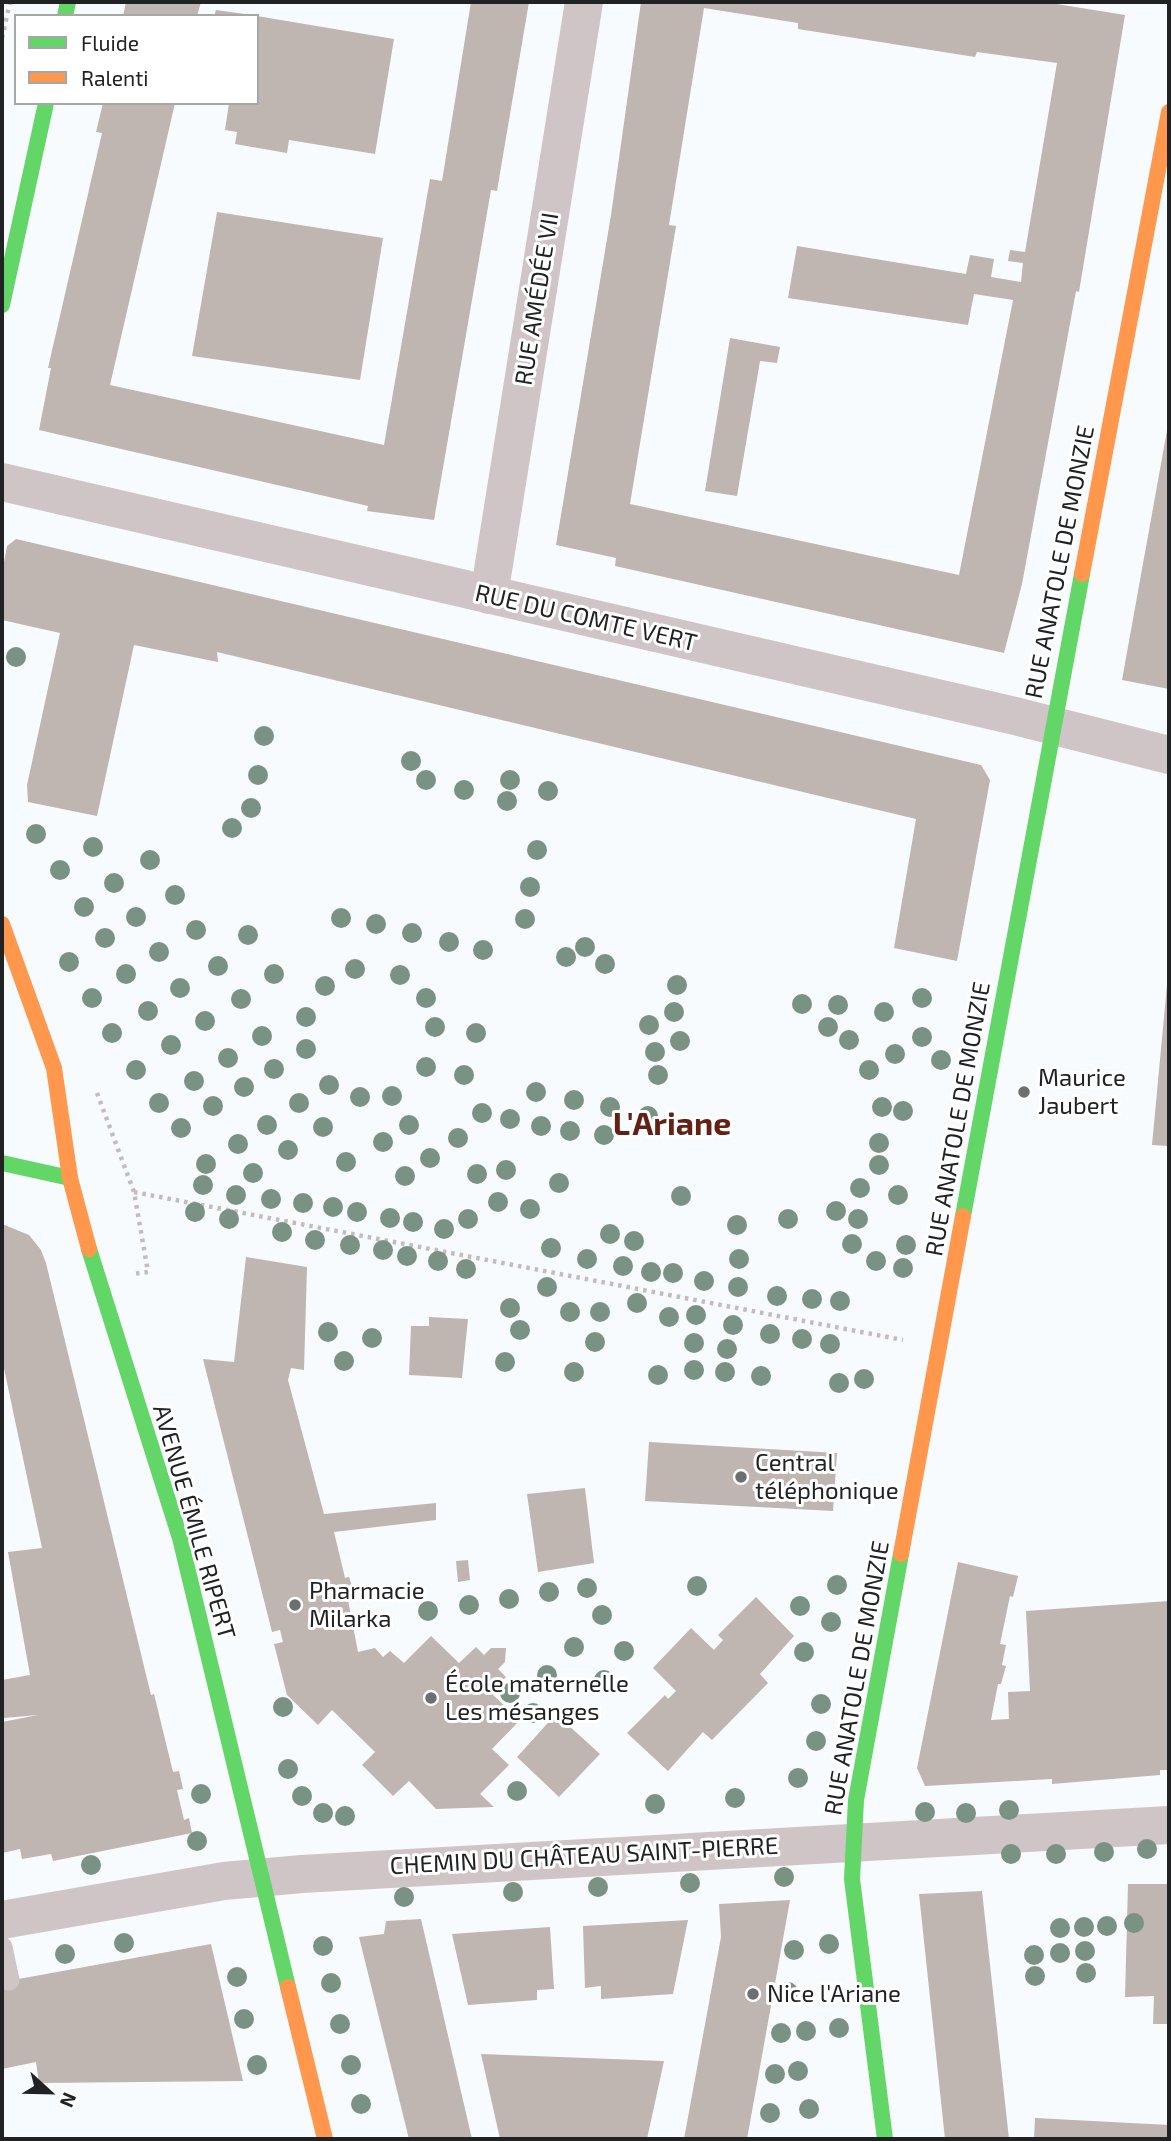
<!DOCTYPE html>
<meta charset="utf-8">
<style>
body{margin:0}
#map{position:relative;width:1171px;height:2141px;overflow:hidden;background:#f8fbfd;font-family:"Exo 2",sans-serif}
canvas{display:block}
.frame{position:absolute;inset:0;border:4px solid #212223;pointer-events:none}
.legend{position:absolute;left:14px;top:14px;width:245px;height:91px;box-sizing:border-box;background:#fff;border:2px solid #a6a7a7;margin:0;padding:9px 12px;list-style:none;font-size:21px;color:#212223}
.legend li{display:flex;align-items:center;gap:14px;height:35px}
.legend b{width:35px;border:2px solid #a6a7a7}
.north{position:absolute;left:14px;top:2057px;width:70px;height:70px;-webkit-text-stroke:5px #fff;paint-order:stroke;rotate:112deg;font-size:19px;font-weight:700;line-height:28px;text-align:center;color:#212223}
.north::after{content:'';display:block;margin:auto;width:24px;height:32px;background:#212223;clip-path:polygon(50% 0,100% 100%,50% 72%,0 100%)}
</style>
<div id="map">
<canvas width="1171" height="2141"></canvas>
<div class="frame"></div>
<ul class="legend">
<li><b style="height:9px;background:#63d668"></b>Fluide</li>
<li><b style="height:9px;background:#ff974d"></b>Ralenti</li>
</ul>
<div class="north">N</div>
</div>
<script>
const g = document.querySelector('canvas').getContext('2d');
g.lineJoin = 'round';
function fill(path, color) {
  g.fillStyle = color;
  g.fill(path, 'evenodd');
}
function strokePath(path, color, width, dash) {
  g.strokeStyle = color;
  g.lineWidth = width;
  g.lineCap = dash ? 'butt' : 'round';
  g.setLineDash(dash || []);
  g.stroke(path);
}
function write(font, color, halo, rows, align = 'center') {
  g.font = font + ' "Exo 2",sans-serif';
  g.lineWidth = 6;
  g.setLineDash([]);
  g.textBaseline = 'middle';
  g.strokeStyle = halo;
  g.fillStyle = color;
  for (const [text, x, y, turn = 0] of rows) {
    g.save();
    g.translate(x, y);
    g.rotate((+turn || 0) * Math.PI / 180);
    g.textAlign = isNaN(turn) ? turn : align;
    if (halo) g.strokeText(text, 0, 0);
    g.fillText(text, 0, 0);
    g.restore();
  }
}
fill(new Path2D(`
 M 126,2 L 201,2 L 197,16 L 123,16 Z
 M 471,2 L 529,2 L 497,191 L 491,190 L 434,520 L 367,511 L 368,506 L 39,430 L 51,368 L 48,368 L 102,133 L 96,132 L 103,103 L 175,103 L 110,385 L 384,445 L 430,179 L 442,181 Z
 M 641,2 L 1044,2 L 1125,15 L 1079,292 L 1076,291 L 1022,584 L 1004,653 L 615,566 L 616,558 L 556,545 L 611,215 ZM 704,8 L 798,23 L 798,29 L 975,57 L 977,52 L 1057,63 L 1025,252 L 1010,250 L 1008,261 L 1023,263 L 1021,282 L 991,277 L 994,259 L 970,255 L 966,274 L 797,246 L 788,298 L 968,325 L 974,294 L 1013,300 L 959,575 L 630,504 L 676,226 L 669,225 Z
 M 216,10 L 245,14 L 244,16 L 214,16 Z
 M 257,16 L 394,39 L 375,154 L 289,140 L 287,153 L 235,144 L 237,132 L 225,130 L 229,103 L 257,103 Z
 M 217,212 L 383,238 L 360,380 L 192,356 Z
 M 730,338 L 780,347 L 777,363 L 760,361 L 737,496 L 705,491 Z
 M 1168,425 L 1169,426 L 1169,689 L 1122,680 Z
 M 16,539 L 981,765 L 990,780 L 957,961 L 894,948 L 916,819 L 217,652 L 218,662 L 134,645 L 97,816 L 28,802 L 27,785 L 60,633 L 2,620 L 2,573 L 7,546 Z
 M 1167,985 L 1169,985 L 1169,1146 L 1152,1145 Z
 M 2,1224 L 29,1235 L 41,1250 L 46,1263 L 151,1695 L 154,1694 L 173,1772 L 179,1771 L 183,1789 L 177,1790 L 184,1820 L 189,1818 L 192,1833 L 53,1861 L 51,1854 L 22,1859 L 20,1849 L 2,1853 L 2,1722 L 38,1715 L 4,1718 L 2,1680 L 30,1675 L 8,1552 L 42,1548 L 2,1359 Z
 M 246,1257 L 307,1267 L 304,1370 L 291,1368 L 288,1380 L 324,1514 L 436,1503 L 436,1520 L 334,1532 L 345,1578 L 349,1577 L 352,1586 L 347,1587 L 349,1595 L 347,1595 L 358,1652 L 375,1648 L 383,1657 L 390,1651 L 404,1663 L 431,1636 L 459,1663 L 476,1647 L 484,1655 L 491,1648 L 506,1648 L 505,1662 L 498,1669 L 506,1677 L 491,1693 L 520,1720 L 492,1749 L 509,1765 L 480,1794 L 494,1807 L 436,1809 L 409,1781 L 393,1796 L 362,1765 L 375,1752 L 332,1710 L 318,1725 L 287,1695 L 274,1644 L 283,1642 L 280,1630 L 272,1632 L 203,1359 L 234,1362 Z
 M 429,1317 L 468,1319 L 462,1378 L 409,1375 L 411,1326 L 429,1326 Z
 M 649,1442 L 837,1453 L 833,1511 L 645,1501 Z
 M 585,1488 L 594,1563 L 538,1572 L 527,1494 Z
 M 468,1560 L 470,1580 L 458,1582 L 456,1561 Z
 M 958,1562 L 1018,1576 L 1013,1597 L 1010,1596 L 1000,1644 L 1006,1645 L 1002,1665 L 1006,1666 L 1001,1684 L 998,1684 L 991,1720 L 1009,1719 L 1008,1692 L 1030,1691 L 1026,1611 L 1169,1601 L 1169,1770 L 1160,1770 L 1160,1775 L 1052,1784 L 1052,1779 L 925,1786 L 917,1768 Z
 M 756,1597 L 794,1636 L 760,1674 L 768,1683 L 712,1740 L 703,1732 L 668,1771 L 627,1733 L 665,1695 L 668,1699 L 676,1691 L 653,1668 L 691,1628 L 714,1650 L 723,1640 L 718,1635 Z
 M 556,1714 L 600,1754 L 559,1797 L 517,1757 Z
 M 1128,1884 L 1169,1884 L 1169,2024 L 1153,2024 L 1154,1996 L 1125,1997 Z
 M 982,1891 L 1009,2139 L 945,2139 L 919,1894 Z
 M 790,1900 L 747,2139 L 684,2139 L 721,1937 L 719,1904 Z
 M 421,1919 L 472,2139 L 409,2139 L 359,1937 L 384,1934 L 386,1921 Z
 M 688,1920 L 673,1994 L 601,1999 L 601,1986 L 585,1988 L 583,1926 Z
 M 550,1927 L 554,1989 L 537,1990 L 537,2000 L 468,2005 L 452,1934 Z
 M 211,1944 L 243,2081 L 39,2083 L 36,2062 L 2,2069 L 2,1982 Z
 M 481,2054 L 664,2061 L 647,2139 L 500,2139 Z
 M 1035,2118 L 1169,2125 L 1169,2139 L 1034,2139 Z`), '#bfb5b1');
strokePath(new Path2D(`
 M 2,38 L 10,2
 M 97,1093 L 134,1192 L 148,1272 L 133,1274
 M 134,1192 L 903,1340`), '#c2bcbe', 4.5, [3.5, 5]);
strokePath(new Path2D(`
 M 2,1947 L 9,1980`), '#cfc5c7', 21);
strokePath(new Path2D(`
 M 2,482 L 1015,716 L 1169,755
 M 489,595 L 584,2
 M 2,1920 L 224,1881 L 302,1874 L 1169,1825`), '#cfc5c7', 38);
strokePath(new Path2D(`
 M 65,16 L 68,2
 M 2,305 L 46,103
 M 2,1163 L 70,1178
 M 963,1216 L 1082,574
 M 89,1249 L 180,1538 L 288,1987
 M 885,2139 L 852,1879 L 856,1800 L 901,1554`), '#63d668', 16);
strokePath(new Path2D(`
 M 1082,574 L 1169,112
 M 2,924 L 54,1068 L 70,1178 L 89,1249
 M 901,1554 L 963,1216
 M 288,1987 L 325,2139`), '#ff974d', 16);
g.fillStyle = '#7a9283';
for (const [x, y] of [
 [16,657],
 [264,736],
 [411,761],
 [258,775],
 [426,780],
 [510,780],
 [464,790],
 [548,791],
 [507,801],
 [251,808],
 [232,828],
 [36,834],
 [93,847],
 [537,850],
 [150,860],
 [60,870],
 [114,883],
 [530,887],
 [175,895],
 [84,907],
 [136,917],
 [341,918],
 [525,919],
 [376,924],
 [196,930],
 [412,933],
 [248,935],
 [105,938],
 [449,942],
 [585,947],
 [483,950],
 [159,952],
 [566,957],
 [69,962],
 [605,964],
 [218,966],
 [355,969],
 [126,974],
 [274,974],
 [400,975],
 [677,985],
 [325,986],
 [180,988],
 [92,998],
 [426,998],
 [922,998],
 [241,999],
 [802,1004],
 [838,1005],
 [148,1011],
 [674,1012],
 [884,1012],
 [306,1017],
 [205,1021],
 [649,1025],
 [435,1027],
 [828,1027],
 [112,1033],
 [476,1033],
 [262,1036],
 [922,1037],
 [849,1040],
 [680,1041],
 [171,1045],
 [306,1049],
 [655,1052],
 [895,1054],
 [228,1058],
 [941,1060],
 [426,1067],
 [274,1069],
 [136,1070],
 [869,1070],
 [464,1075],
 [658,1075],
 [194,1081],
 [329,1085],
 [244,1087],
 [536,1092],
 [392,1096],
 [360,1097],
 [574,1100],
 [159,1103],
 [299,1103],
 [213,1106],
 [610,1107],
 [882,1107],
 [903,1111],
 [482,1113],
 [648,1116],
 [510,1119],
 [267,1125],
 [409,1125],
 [541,1126],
 [323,1127],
 [181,1128],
 [570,1131],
 [604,1135],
 [458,1138],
 [383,1142],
 [879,1143],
 [238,1144],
 [288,1150],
 [430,1158],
 [346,1162],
 [206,1164],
 [879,1165],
 [506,1170],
 [253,1173],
 [477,1174],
 [405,1176],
 [559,1183],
 [203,1185],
 [860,1188],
 [236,1195],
 [898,1195],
 [681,1196],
 [271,1199],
 [498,1202],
 [303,1203],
 [333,1207],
 [530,1209],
 [836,1211],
 [195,1212],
 [357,1212],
 [390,1218],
 [229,1219],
 [468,1219],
 [788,1219],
 [858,1219],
 [413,1222],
 [737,1225],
 [444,1229],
 [282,1232],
 [610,1234],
 [315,1240],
 [634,1241],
 [852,1244],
 [350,1245],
 [906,1245],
 [551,1248],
 [383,1250],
 [407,1256],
 [587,1259],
 [739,1259],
 [438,1261],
 [876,1261],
 [623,1266],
 [903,1268],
 [466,1269],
 [651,1272],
 [673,1273],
 [704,1281],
 [547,1287],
 [738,1287],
 [777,1296],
 [812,1299],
 [840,1301],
 [637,1303],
 [510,1308],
 [570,1312],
 [600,1312],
 [696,1315],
 [669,1317],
 [733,1325],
 [520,1330],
 [328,1332],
 [770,1334],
 [372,1338],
 [802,1339],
 [595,1342],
 [694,1343],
 [830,1344],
 [727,1349],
 [344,1361],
 [505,1362],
 [694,1370],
 [574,1372],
 [725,1372],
 [658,1375],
 [761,1376],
 [864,1379],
 [839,1383],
 [837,1585],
 [697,1586],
 [587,1588],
 [549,1592],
 [509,1599],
 [469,1605],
 [800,1606],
 [428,1611],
 [602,1615],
 [831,1622],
 [574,1647],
 [624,1651],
 [804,1652],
 [547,1675],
 [604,1680],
 [510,1693],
 [821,1704],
 [283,1707],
 [533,1713],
 [816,1741],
 [288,1769],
 [798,1778],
 [517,1791],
 [201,1794],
 [302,1796],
 [735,1798],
 [655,1804],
 [1009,1810],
 [925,1812],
 [323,1813],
 [966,1813],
 [345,1816],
 [197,1841],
 [1147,1849],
 [1104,1852],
 [1011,1854],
 [1056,1854],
 [91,1865],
 [784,1877],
 [690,1883],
 [598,1887],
 [513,1892],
 [404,1897],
 [1134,1923],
 [1107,1926],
 [1084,1927],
 [1060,1928],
 [124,1943],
 [829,1944],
 [323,1946],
 [794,1950],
 [1085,1951],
 [1060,1953],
 [65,1954],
 [1034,1955],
 [1086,1973],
 [1035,1976],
 [237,1977],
 [331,1983],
 [788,1992],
 [244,2019],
 [340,2024],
 [839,2028],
 [806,2031],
 [781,2033],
 [257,2065],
 [351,2065],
 [798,2071],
 [775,2074],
 [361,2104],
 [809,2109],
 [770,2113]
]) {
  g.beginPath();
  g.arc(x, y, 10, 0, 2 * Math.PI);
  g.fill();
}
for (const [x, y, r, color] of [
 [1024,1092,7,"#6c6e6f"],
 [741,1477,7,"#6c6e6f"],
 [295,1605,7,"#6c6e6f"],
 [431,1698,7,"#6c6e6f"],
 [753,1994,7,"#6c6e6f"]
]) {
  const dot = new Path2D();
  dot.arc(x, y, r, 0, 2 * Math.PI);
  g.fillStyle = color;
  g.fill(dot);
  strokePath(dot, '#fff', 2.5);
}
write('24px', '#212223', '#fff', [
 ["RUE AMÉDÉE VII",537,299,-81],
 ["RUE ANATOLE DE MONZIE",1060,562,-79],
 ["RUE DU COMTE VERT",586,618,13],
 ["RUE ANATOLE DE MONZIE",958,1119,-80],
 ["AVENUE ÉMILE RIPERT",194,1522,74],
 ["RUE ANATOLE DE MONZIE",857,1678,-80],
 ["CHEMIN DU CHÂTEAU SAINT-PIERRE",584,1856,-3]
]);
write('24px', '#212223', '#fff', [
 ["Maurice",1038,1078],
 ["Jaubert",1038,1106],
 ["Central",755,1463],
 ["téléphonique",755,1491],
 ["Pharmacie",309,1591],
 ["Milarka",309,1619],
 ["École maternelle",445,1684],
 ["Les mésanges",445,1712],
 ["Nice l'Ariane",767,1994]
], 'left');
write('bold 32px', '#632013', '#fff', [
 ["L'Ariane",672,1124]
]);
</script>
